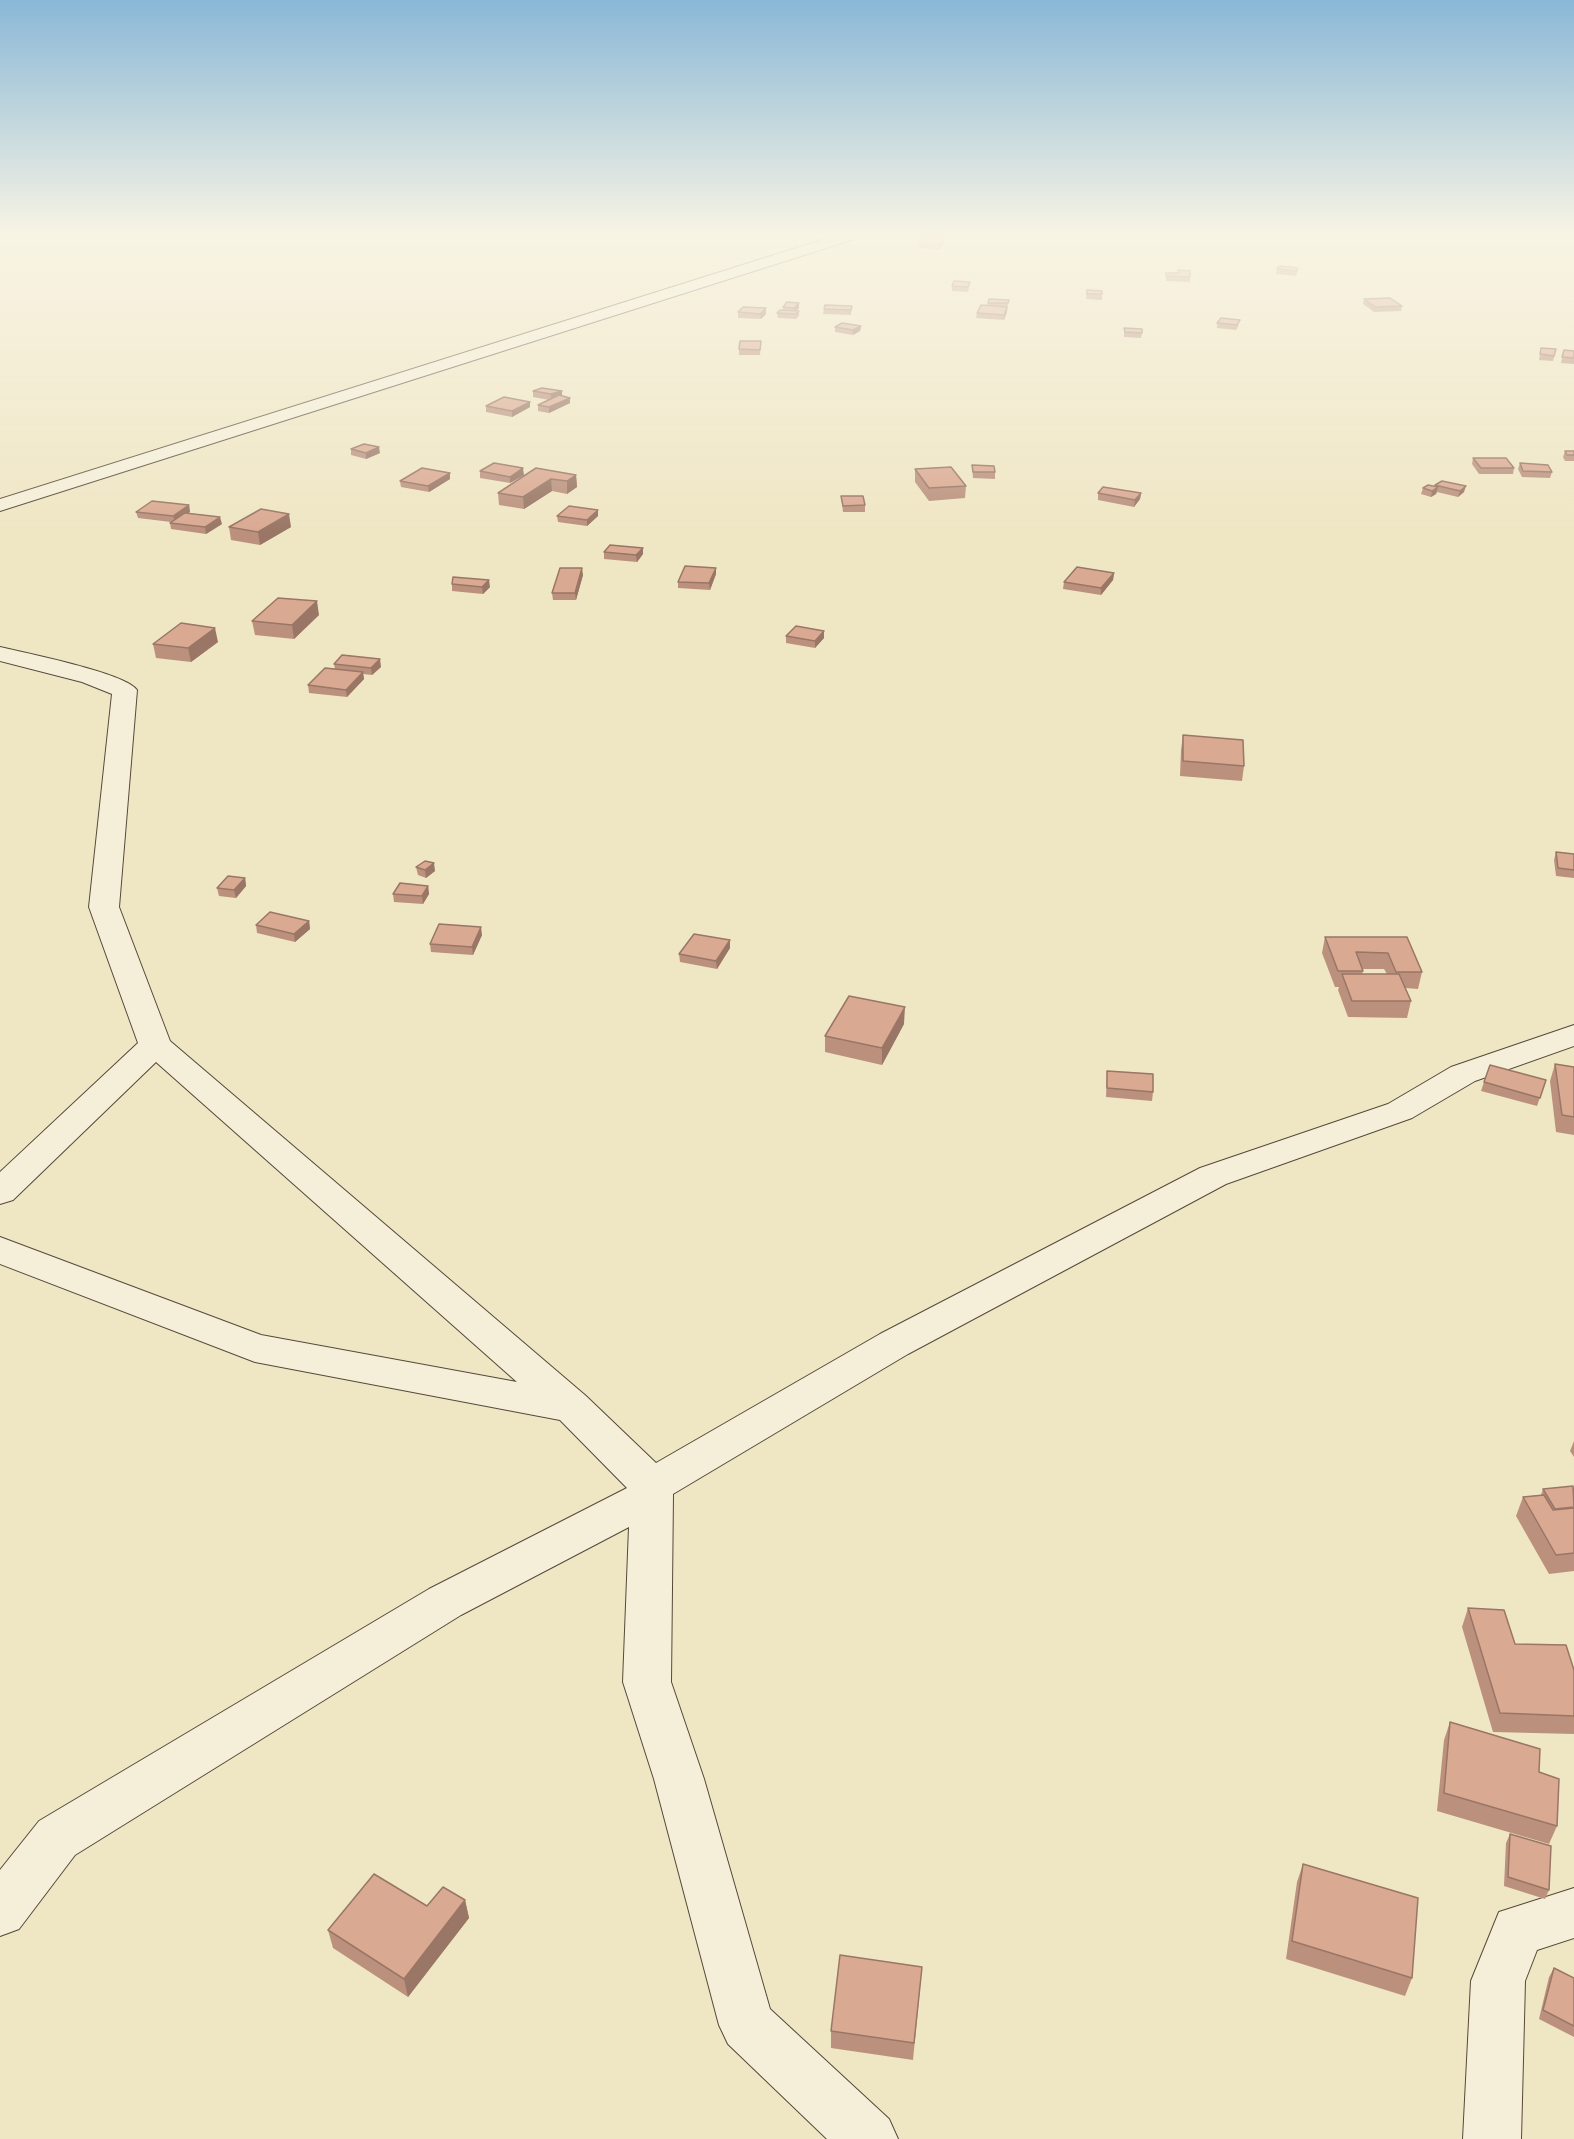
<!DOCTYPE html>
<style>
body{margin:0}
canvas{display:block;background:#efe6c4}
</style>
<canvas width="1574" height="2139"></canvas>
<script>
const g = document.querySelector('canvas').getContext('2d');
g.lineJoin = 'round';
function strokePath(path, color, width, dash) {
  g.strokeStyle = color;
  g.lineWidth = width;
  g.lineCap = dash ? 'butt' : 'round';
  g.setLineDash(dash || []);
  g.stroke(path);
}
function fill(path, color) {
  g.fillStyle = color;
  g.fill(path, 'evenodd');
}
const street = new Path2D(`
 M 844,233 L 866,233 L 864,236 L 0,511 L 0,499 Z
 M 0,647 C 25,653 126,673 137,690 L 119,907 L 170,1041 L 586,1396 L 656,1463 L 880,1334 L 1200,1168 L 1388,1104 L 1451,1067 L 1574,1025 L 1574,1046 L 1475,1081 L 1412,1118 L 1226,1184 L 908,1354 L 673,1494 L 671,1682 L 704,1779 L 770,2009 L 889,2119 L 898,2139 L 827,2139 L 728,2044 L 719,2025 L 654,1779 L 623,1682 L 629,1527 L 461,1615 L 75,1855 L 19,1929 L 0,1936 L 0,1870 L 39,1821 L 429,1589 L 627,1488 L 560,1420 L 255,1362 L 0,1264 L 0,1237 L 261,1335 L 517,1382 L 156,1062 L 13,1200 L 0,1204 L 0,1172 L 138,1043 L 89,907 L 112,694 L 82,682 L 0,661 Z
 M 1574,1888 L 1574,1938 L 1537,1950 L 1525,1981 L 1521,2139 L 1463,2139 L 1471,1981 L 1499,1912 Z`);
strokePath(street, '#56493a', 2);
fill(street, '#f5efd9');
fill(new Path2D(`
 M 918,243 L 944,243 L 939,250 L 918,248 Z
 M 1298,268 L 1296,276 L 1276,274 L 1277,269 Z
 M 1178,270 L 1190,277 L 1190,282 L 1166,281 L 1166,273 L 1178,273 Z
 M 970,282 L 968,292 L 952,291 L 952,286 Z
 M 1087,290 L 1102,291 L 1102,300 L 1086,299 Z
 M 1364,299 L 1402,306 L 1401,311 L 1374,312 L 1363,304 Z
 M 1009,300 L 1007,312 L 1004,320 L 976,318 L 977,313 L 987,306 L 988,303 Z
 M 799,303 L 799,308 L 797,311 L 799,311 L 799,316 L 796,319 L 778,318 L 777,313 L 783,310 L 783,307 Z
 M 852,306 L 851,315 L 823,314 L 824,309 Z
 M 738,312 L 766,314 L 761,319 L 738,318 Z
 M 1217,323 L 1239,325 L 1236,330 L 1217,328 Z
 M 861,326 L 860,331 L 853,335 L 835,332 L 835,327 Z
 M 1124,328 L 1142,333 L 1141,338 L 1124,337 Z
 M 761,341 L 760,355 L 739,355 L 739,349 Z
 M 1541,348 L 1556,349 L 1553,361 L 1539,360 Z
 M 1564,350 L 1574,351 L 1574,364 L 1561,363 Z
 M 533,391 L 562,391 L 562,396 L 570,403 L 549,413 L 538,411 L 538,405 L 549,400 L 533,397 Z
 M 486,406 L 530,407 L 512,417 L 486,412 Z
 M 351,449 L 380,453 L 366,459 L 351,455 Z
 M 1565,451 L 1574,451 L 1574,461 L 1565,461 L 1563,457 Z
 M 1473,458 L 1514,468 L 1513,474 L 1479,474 L 1472,464 Z
 M 1520,463 L 1552,472 L 1550,478 L 1522,477 L 1518,469 Z
 M 972,465 L 995,472 L 995,479 L 973,478 Z
 M 536,468 L 576,475 L 577,487 L 567,494 L 552,491 L 524,509 L 499,505 L 498,493 Z
 M 915,469 L 966,486 L 965,498 L 929,501 L 915,482 Z
 M 480,471 L 524,475 L 510,483 L 480,478 Z
 M 450,473 L 450,479 L 429,492 L 401,487 L 400,481 Z
 M 1442,481 L 1464,492 L 1458,497 L 1437,492 L 1436,494 L 1431,497 L 1421,494 L 1423,488 L 1435,487 L 1435,485 Z
 M 1098,493 L 1141,493 L 1140,499 L 1134,507 L 1098,500 Z
 M 841,496 L 865,505 L 865,512 L 843,512 Z
 M 189,505 L 190,512 L 188,513 L 222,524 L 206,534 L 171,529 L 170,523 L 171,522 L 138,518 L 136,512 Z
 M 598,510 L 598,516 L 587,526 L 558,522 L 557,516 Z
 M 229,527 L 291,527 L 260,545 L 231,540 Z
 M 643,548 L 643,554 L 637,562 L 604,559 L 604,552 Z
 M 716,568 L 716,574 L 710,590 L 678,588 L 678,582 Z
 M 1114,573 L 1113,580 L 1101,595 L 1063,589 L 1064,582 Z
 M 583,575 L 576,600 L 553,600 L 552,593 Z
 M 452,584 L 490,587 L 483,594 L 452,591 Z
 M 319,615 L 294,639 L 255,635 L 252,621 Z
 M 786,636 L 824,638 L 815,648 L 786,643 Z
 M 218,642 L 191,662 L 156,658 L 153,644 Z
 M 334,664 L 381,667 L 372,675 L 363,674 L 364,679 L 347,697 L 309,693 L 308,685 L 335,669 Z
 M 1183,735 L 1244,766 L 1242,781 L 1180,776 L 1181,750 Z
 M 1556,852 L 1574,854 L 1574,878 L 1556,876 L 1554,860 Z
 M 416,867 L 435,871 L 426,878 L 418,875 Z
 M 245,878 L 246,886 L 236,898 L 219,896 L 217,888 Z
 M 428,886 L 429,894 L 423,904 L 394,902 L 393,894 Z
 M 309,921 L 310,929 L 295,942 L 257,933 L 256,925 Z
 M 482,935 L 473,955 L 431,952 L 430,944 Z
 M 1325,937 L 1407,937 L 1422,972 L 1418,989 L 1405,988 L 1411,1001 L 1407,1018 L 1348,1017 L 1338,990 L 1339,987 L 1335,987 L 1322,953 ZM 1362,969 L 1384,969 L 1387,974 L 1362,974 L 1363,971 Z
 M 730,940 L 730,948 L 717,969 L 680,962 L 679,954 Z
 M 904,1024 L 882,1065 L 825,1052 L 825,1036 Z
 M 1555,1064 L 1574,1067 L 1574,1135 L 1556,1132 L 1550,1081 Z
 M 1107,1071 L 1153,1092 L 1152,1101 L 1106,1097 Z
 M 1546,1080 L 1537,1106 L 1481,1091 L 1484,1082 Z
 M 1574,1441 L 1574,1457 L 1570,1451 Z
 M 1574,1487 L 1574,1571 L 1549,1574 L 1516,1516 L 1523,1497 L 1541,1495 L 1543,1489 Z
 M 1468,1608 L 1515,1644 L 1574,1670 L 1574,1734 L 1493,1732 L 1462,1627 Z
 M 1450,1722 L 1539,1772 L 1557,1826 L 1549,1844 L 1437,1811 L 1444,1740 Z
 M 1510,1834 L 1549,1890 L 1545,1899 L 1504,1886 L 1506,1843 Z
 M 1303,1864 L 1412,1978 L 1405,1996 L 1286,1959 L 1297,1882 Z
 M 465,1900 L 469,1918 L 408,1997 L 333,1948 L 328,1930 L 427,1906 Z
 M 922,1967 L 913,2060 L 831,2048 L 831,2031 Z
 M 1554,1968 L 1574,1978 L 1574,2037 L 1539,2019 L 1549,1977 Z`), '#bb917e');
fill(new Path2D(`
 M 945,238 L 944,243 L 939,250 L 939,245 Z
 M 799,303 L 799,308 L 794,313 L 794,308 Z
 M 1007,307 L 1007,312 L 1004,320 L 1004,315 Z
 M 766,308 L 766,314 L 761,319 L 760,314 Z
 M 861,326 L 860,331 L 853,335 L 853,330 Z
 M 562,391 L 562,396 L 551,400 L 551,394 Z
 M 570,398 L 570,403 L 549,413 L 549,407 Z
 M 530,402 L 530,407 L 512,417 L 512,411 Z
 M 379,447 L 380,453 L 366,459 L 366,453 Z
 M 523,468 L 524,475 L 510,483 L 510,477 Z
 M 450,473 L 450,479 L 429,492 L 428,486 Z
 M 576,475 L 577,487 L 567,494 L 567,481 Z
 M 551,479 L 552,491 L 524,509 L 523,497 Z
 M 1466,486 L 1464,492 L 1458,497 L 1460,491 Z
 M 1438,487 L 1436,494 L 1431,497 L 1432,491 Z
 M 1141,493 L 1140,499 L 1134,507 L 1135,500 Z
 M 189,505 L 190,512 L 175,522 L 173,516 Z
 M 598,510 L 598,516 L 587,526 L 587,520 Z
 M 289,514 L 291,527 L 260,545 L 258,532 Z
 M 220,517 L 222,524 L 206,534 L 205,527 Z
 M 643,548 L 643,554 L 637,562 L 636,555 Z
 M 582,568 L 583,575 L 576,600 L 575,593 Z
 M 716,568 L 716,574 L 710,590 L 709,583 Z
 M 1114,573 L 1113,580 L 1101,595 L 1101,588 Z
 M 489,580 L 490,587 L 483,594 L 482,587 Z
 M 317,601 L 319,615 L 294,639 L 292,625 Z
 M 215,628 L 218,642 L 191,662 L 188,648 Z
 M 824,631 L 824,638 L 815,648 L 815,641 Z
 M 380,659 L 381,667 L 372,675 L 371,668 Z
 M 363,672 L 364,679 L 347,697 L 346,690 Z
 M 434,863 L 435,871 L 426,878 L 425,870 Z
 M 245,878 L 246,886 L 236,898 L 234,890 Z
 M 428,886 L 429,894 L 423,904 L 422,896 Z
 M 309,921 L 310,929 L 295,942 L 294,934 Z
 M 481,927 L 482,935 L 473,955 L 472,947 Z
 M 730,940 L 730,948 L 717,969 L 716,961 Z
 M 905,1007 L 904,1024 L 882,1065 L 882,1048 Z
 M 465,1900 L 469,1918 L 408,1997 L 404,1979 Z`), '#997666');
const building = new Path2D(`
 M 924,237 L 945,238 L 939,245 L 918,243 Z
 M 1279,266 L 1298,268 L 1297,271 L 1277,269 Z
 M 1178,270 L 1190,271 L 1190,277 L 1166,276 L 1166,273 L 1179,273 Z
 M 954,281 L 970,282 L 968,287 L 952,286 Z
 M 1087,290 L 1102,291 L 1102,294 L 1087,294 Z
 M 1390,298 L 1402,306 L 1375,307 L 1364,299 Z
 M 989,299 L 1009,300 L 1008,303 L 988,303 Z
 M 787,302 L 799,303 L 794,308 L 783,307 Z
 M 825,305 L 852,306 L 851,310 L 824,309 Z
 M 981,305 L 1007,307 L 1004,315 L 977,313 Z
 M 743,307 L 766,308 L 760,314 L 738,312 Z
 M 780,310 L 799,311 L 796,314 L 777,313 Z
 M 1221,318 L 1240,320 L 1237,325 L 1217,323 Z
 M 842,323 L 861,326 L 853,330 L 835,327 Z
 M 1124,328 L 1142,329 L 1142,333 L 1125,332 Z
 M 740,341 L 761,341 L 760,350 L 739,349 Z
 M 1541,348 L 1556,349 L 1554,356 L 1540,354 Z
 M 1564,350 L 1574,351 L 1574,358 L 1562,357 Z
 M 542,388 L 562,391 L 551,394 L 533,391 Z
 M 559,395 L 570,398 L 549,407 L 538,405 Z
 M 504,397 L 530,402 L 512,411 L 486,406 Z
 M 364,444 L 379,447 L 366,453 L 351,449 Z
 M 1565,451 L 1574,451 L 1574,455 L 1567,455 Z
 M 1473,458 L 1506,458 L 1514,468 L 1481,468 Z
 M 494,463 L 523,468 L 510,477 L 480,471 Z
 M 1520,463 L 1548,465 L 1552,472 L 1523,471 Z
 M 972,465 L 994,466 L 995,472 L 973,472 Z
 M 951,467 L 966,486 L 929,488 L 915,469 Z
 M 422,468 L 450,473 L 428,486 L 400,481 Z
 M 536,468 L 576,475 L 567,481 L 551,479 L 523,497 L 498,493 Z
 M 1442,481 L 1466,486 L 1460,491 L 1435,485 Z
 M 1428,485 L 1438,487 L 1432,491 L 1423,488 Z
 M 1103,487 L 1141,493 L 1135,500 L 1098,493 Z
 M 841,496 L 863,496 L 865,505 L 843,506 Z
 M 152,501 L 189,505 L 173,516 L 136,512 Z
 M 569,506 L 598,510 L 587,520 L 557,516 Z
 M 261,509 L 289,514 L 258,532 L 229,527 Z
 M 185,513 L 220,517 L 205,527 L 170,523 Z
 M 610,545 L 643,548 L 636,555 L 604,552 Z
 M 685,566 L 716,568 L 709,583 L 678,582 Z
 M 1077,567 L 1114,573 L 1101,588 L 1064,582 Z
 M 560,568 L 582,568 L 575,593 L 552,593 Z
 M 453,577 L 489,580 L 482,587 L 452,584 Z
 M 278,598 L 317,601 L 292,625 L 252,621 Z
 M 181,623 L 215,628 L 188,648 L 153,644 Z
 M 796,626 L 824,631 L 815,641 L 786,636 Z
 M 342,655 L 380,659 L 371,668 L 334,664 Z
 M 325,668 L 363,672 L 346,690 L 308,685 Z
 M 1183,735 L 1243,740 L 1244,766 L 1183,761 Z
 M 1556,852 L 1574,854 L 1574,870 L 1558,868 Z
 M 425,861 L 434,863 L 425,870 L 416,867 Z
 M 228,876 L 245,878 L 234,890 L 217,888 Z
 M 400,883 L 428,886 L 422,896 L 393,894 Z
 M 270,912 L 309,921 L 294,934 L 256,925 Z
 M 439,924 L 481,927 L 472,947 L 430,944 Z
 M 694,934 L 730,940 L 716,961 L 679,954 Z
 M 1325,937 L 1407,937 L 1422,972 L 1396,972 L 1388,953 L 1356,952 L 1363,971 L 1338,971 Z
 M 1342,974 L 1399,974 L 1411,1001 L 1352,1001 Z
 M 849,996 L 905,1007 L 882,1048 L 825,1036 Z
 M 1555,1064 L 1574,1067 L 1574,1117 L 1562,1115 Z
 M 1490,1065 L 1546,1080 L 1540,1098 L 1484,1082 Z
 M 1107,1071 L 1153,1074 L 1153,1092 L 1107,1088 Z
 M 1573,1486 L 1574,1507 L 1555,1509 L 1543,1489 Z
 M 1544,1495 L 1553,1510 L 1574,1508 L 1574,1553 L 1556,1555 L 1523,1497 Z
 M 1468,1608 L 1504,1610 L 1515,1644 L 1566,1645 L 1574,1670 L 1574,1716 L 1500,1713 Z
 M 1450,1722 L 1540,1749 L 1539,1772 L 1559,1779 L 1557,1826 L 1444,1793 Z
 M 1510,1834 L 1551,1846 L 1549,1890 L 1508,1877 Z
 M 1303,1864 L 1418,1898 L 1412,1978 L 1292,1941 Z
 M 374,1874 L 427,1906 L 443,1887 L 465,1900 L 404,1979 L 328,1930 Z
 M 840,1955 L 922,1967 L 914,2043 L 831,2031 Z
 M 1554,1968 L 1574,1978 L 1574,2026 L 1543,2010 Z`);
fill(building, '#daa992');
strokePath(building, '#997666', 1.5);
const sky = g.createLinearGradient(0, 0, 0, 533);
sky.addColorStop(0, '#8ab8d7');
sky.addColorStop(0.44, '#f8f4e4');
sky.addColorStop(1, '#f8f4e400');
g.fillStyle = sky;
g.fillRect(0, 0, 1574, 533);
</script>
